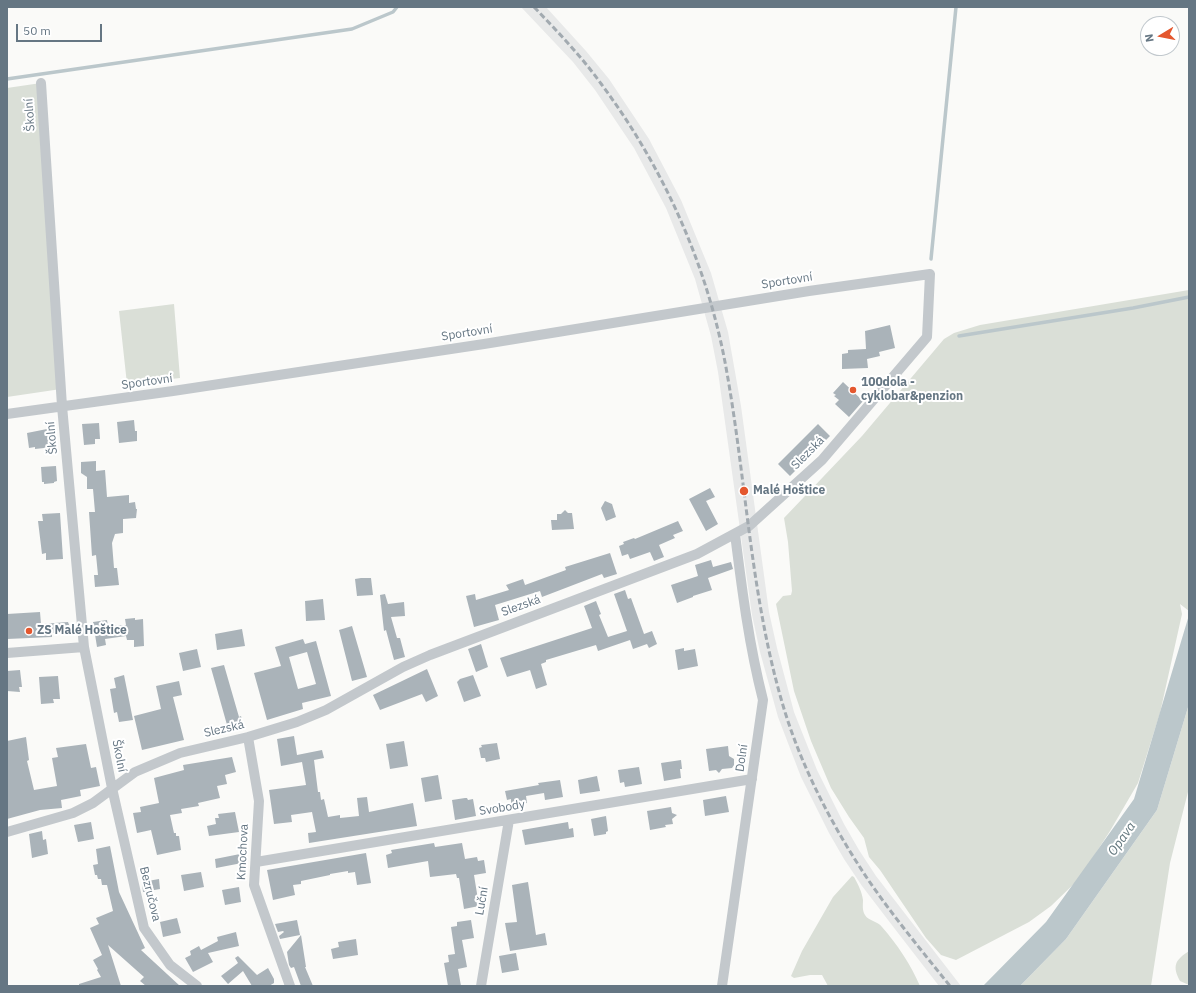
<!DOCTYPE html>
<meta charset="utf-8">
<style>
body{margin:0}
#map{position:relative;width:1196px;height:993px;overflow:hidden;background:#fafaf8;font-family:"IBM Plex Sans",sans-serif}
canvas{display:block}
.frame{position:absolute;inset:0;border:8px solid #657683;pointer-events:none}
.north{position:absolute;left:1140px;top:16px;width:40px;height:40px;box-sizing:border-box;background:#fff;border:1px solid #c1c8cd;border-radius:50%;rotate:260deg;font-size:11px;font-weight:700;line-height:16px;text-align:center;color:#657683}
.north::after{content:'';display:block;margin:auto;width:14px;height:18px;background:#e4572e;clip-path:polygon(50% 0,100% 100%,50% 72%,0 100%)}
.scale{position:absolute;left:16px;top:24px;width:86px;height:18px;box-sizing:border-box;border:2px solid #657683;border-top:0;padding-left:5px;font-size:12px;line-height:14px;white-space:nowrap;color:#657683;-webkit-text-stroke:3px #fff;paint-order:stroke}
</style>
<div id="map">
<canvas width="1196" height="993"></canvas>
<div class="frame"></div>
<div class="north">N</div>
<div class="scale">50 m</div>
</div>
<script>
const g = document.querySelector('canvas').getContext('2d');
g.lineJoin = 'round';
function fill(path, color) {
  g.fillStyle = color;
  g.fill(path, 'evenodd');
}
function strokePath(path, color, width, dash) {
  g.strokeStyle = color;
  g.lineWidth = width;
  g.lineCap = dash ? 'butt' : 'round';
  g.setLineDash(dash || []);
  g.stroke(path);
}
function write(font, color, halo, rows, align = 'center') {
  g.font = font + ' "IBM Plex Sans",sans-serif';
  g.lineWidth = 4;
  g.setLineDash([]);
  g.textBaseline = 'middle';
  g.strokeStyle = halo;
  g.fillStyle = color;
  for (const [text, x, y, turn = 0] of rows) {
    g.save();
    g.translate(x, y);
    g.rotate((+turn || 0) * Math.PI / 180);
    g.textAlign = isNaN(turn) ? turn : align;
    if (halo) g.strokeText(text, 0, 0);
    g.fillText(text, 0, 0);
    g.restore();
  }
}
fill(new Path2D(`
 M 521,7 L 546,7 L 586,51 L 609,79 L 649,139 L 681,200 L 711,273 L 728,332 L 741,406 L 769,612 L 777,648 L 794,712 L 817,770 L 844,824 L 859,850 L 876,876 L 961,986 L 939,986 L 898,933 L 862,886 L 844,859 L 829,833 L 801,777 L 778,717 L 760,652 L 752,615 L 718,372 L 711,336 L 695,279 L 666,208 L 634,148 L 595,90 L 573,62 Z`), '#e8e9e9');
fill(new Path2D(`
 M 41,83 L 61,389 L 7,397 L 7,88 Z
 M 1189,290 L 1189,611 L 1180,604 L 1182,614 L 1160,713 L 1138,783 L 1110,831 L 1079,879 L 1051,906 L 1029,922 L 956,960 L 941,955 L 926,938 L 880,870 L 869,857 L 864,838 L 849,817 L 831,788 L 811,741 L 794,691 L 776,604 L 783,596 L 791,595 L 792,591 L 788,542 L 784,518 L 862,436 L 944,339 L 954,333 L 980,325 Z
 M 174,304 L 180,378 L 127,384 L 119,311 Z
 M 1189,704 L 1189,788 L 1170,863 L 1151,986 L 1020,986 L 1066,939 L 1157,810 Z
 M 852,876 L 854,877 C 858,884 862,892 863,900 C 863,905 862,910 865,915 C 868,921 878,921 882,927 C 897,944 911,965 920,986 L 828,986 L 822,975 L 810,975 L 794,978 L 791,976 L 802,951 L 833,897 Z
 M 1189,951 L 1189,985 L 1180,981 C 1172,966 1175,960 1189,951 Z`), '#dadfd7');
fill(new Path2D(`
 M 1189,615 L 1189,704 L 1157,810 L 1066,939 L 1020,986 L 983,986 L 1046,922 L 1134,799 Z`), '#bbc7cb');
strokePath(new Path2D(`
 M 7,79 L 352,29 L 393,12 L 397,7
 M 931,259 L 956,7
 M 959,336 L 1133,308 L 1189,297`), '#bbc7cb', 3.5);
fill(new Path2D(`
 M 890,325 L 895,348 L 879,352 L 880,356 L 867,359 L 868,368 L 842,369 L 842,354 L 848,353 L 848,350 L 866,349 L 865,331 Z
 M 843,382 L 863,401 L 849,417 L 835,404 L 839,400 L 834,396 L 836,395 L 833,393 Z
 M 134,420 L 135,431 L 137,431 L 137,441 L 119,443 L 117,422 Z
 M 99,423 L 100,439 L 95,439 L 95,444 L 84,445 L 82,424 Z
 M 818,424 L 830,436 L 790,476 L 778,464 Z
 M 52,428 L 54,444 L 49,445 L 49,447 L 44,448 L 35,449 L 35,447 L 29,448 L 27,433 Z
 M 96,461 L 96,471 L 105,470 L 107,497 L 129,495 L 129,503 L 135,502 L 136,509 L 137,509 L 136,518 L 123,519 L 123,533 L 115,534 L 112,543 L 114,568 L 117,568 L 119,585 L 95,587 L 94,575 L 98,575 L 96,555 L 92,556 L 89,512 L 95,512 L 93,489 L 87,489 L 87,477 L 81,473 L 81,462 Z
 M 56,466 L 57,481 L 54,482 L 54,483 L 44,484 L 44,482 L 42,482 L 41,467 Z
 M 710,488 L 715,497 L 706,501 L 718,524 L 706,531 L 689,499 Z
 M 605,501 L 612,504 L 616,517 L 606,521 L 601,508 Z
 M 565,510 L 568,513 L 572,513 L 574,529 L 552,530 L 551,520 L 557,520 L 557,514 L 561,514 Z
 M 60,513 L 63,559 L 46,560 L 46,553 L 42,554 L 38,521 L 43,521 L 42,514 Z
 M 678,521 L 683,531 L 673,535 L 675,538 L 659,545 L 664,557 L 654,561 L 650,552 L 630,559 L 628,554 L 622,556 L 619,546 L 624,544 L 623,542 L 634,538 L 635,539 Z
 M 610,553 L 617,574 L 604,578 L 602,574 L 542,597 L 540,591 L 495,605 L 499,620 L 474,627 L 466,596 L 475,594 L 476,600 L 509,590 L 506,585 L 523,579 L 525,585 L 566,570 L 565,567 Z
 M 711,560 L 713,567 L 731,562 L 733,569 L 708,578 L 712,590 L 693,596 L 693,597 L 677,603 L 671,585 L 698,576 L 695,565 Z
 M 361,578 L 371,578 L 373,595 L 357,596 L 355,579 Z
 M 625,590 L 628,599 L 631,598 L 644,634 L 652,631 L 657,644 L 649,648 L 647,644 L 633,649 L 630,640 L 598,651 L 596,645 L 546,660 L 546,662 L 541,664 L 547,685 L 536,689 L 530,670 L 507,677 L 500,658 L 592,628 L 584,606 L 596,601 L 601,614 L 599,615 L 608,637 L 627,631 L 614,594 Z
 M 385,594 L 388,604 L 404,602 L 405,616 L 391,617 L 397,638 L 400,638 L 405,657 L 394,660 L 386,630 L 384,631 L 380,595 Z
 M 323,599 L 325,620 L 306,621 L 305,601 Z
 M 40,612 L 41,624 L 68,622 L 71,630 L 52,633 L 52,637 L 7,639 L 7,614 Z
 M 135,618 L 135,620 L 143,619 L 144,646 L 134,647 L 134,640 L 127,640 L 126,636 L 105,639 L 106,645 L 97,647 L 93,622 L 107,620 L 108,626 L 126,625 L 125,619 Z
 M 352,626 L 367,677 L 352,681 L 339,630 Z
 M 242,629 L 245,646 L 217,650 L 215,634 Z
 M 303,639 L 305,644 L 316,641 L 331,696 L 302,703 L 303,709 L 267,720 L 254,673 L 281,666 L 275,647 ZM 307,652 L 316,684 L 298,689 L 289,657 Z
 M 481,644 L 488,667 L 476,672 L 468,649 Z
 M 684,648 L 684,651 L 695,649 L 698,666 L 678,670 L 675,650 Z
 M 197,649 L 201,667 L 183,671 L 179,653 Z
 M 224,665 L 239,717 L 241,716 L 244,728 L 229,732 L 211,668 Z
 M 427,669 L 438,696 L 426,702 L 422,694 L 380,710 L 373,695 Z
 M 20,670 L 22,687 L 19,687 L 20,692 L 7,691 L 7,671 Z
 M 124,675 L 133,720 L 119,722 L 117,712 L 114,713 L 110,689 L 116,688 L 114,678 Z
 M 473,675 L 481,696 L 464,702 L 457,682 L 460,679 Z
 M 58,676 L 60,699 L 53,699 L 54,703 L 41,704 L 39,677 Z
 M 179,681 L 182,695 L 173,697 L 184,740 L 142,750 L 134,716 L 161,709 L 156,686 Z
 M 294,736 L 297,755 L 322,750 L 324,758 L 314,760 L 318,792 L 320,792 L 321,800 L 324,799 L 328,817 L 340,815 L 340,818 L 359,816 L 357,798 L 367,797 L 369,812 L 413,803 L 417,826 L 309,843 L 308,833 L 316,832 L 312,812 L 291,815 L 292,822 L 274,824 L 269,790 L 306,785 L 302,762 L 281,766 L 277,739 Z
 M 26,737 L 29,760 L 27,761 L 34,790 L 57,786 L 52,758 L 58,757 L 56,748 L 86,744 L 91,768 L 96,767 L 100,786 L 80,790 L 81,796 L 61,800 L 62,808 L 40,810 L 7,819 L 7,741 Z
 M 404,741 L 408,766 L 390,769 L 386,744 Z
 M 497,743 L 500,759 L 486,762 L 485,758 L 481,758 L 479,748 L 482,747 L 481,745 Z
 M 728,746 L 729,756 L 734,759 L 734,765 L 732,768 L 722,769 L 719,773 L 716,770 L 709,771 L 706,749 Z
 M 232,757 L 236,772 L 225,775 L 227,784 L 217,786 L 220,798 L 198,803 L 199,806 L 181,809 L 182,813 L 170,815 L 174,833 L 176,833 L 176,836 L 179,836 L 181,850 L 157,855 L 151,830 L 137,833 L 133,813 L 141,812 L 140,807 L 159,803 L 154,778 L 184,770 L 183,765 Z
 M 681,760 L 682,769 L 680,769 L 681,778 L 664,781 L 661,763 Z
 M 639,767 L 642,784 L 625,787 L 624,782 L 620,783 L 618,770 Z
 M 438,775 L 442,799 L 425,802 L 421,778 Z
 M 597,776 L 600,791 L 580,794 L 578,780 Z
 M 560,780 L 563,797 L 545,800 L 544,793 L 526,796 L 527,803 L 511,805 L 511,799 L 507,800 L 505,791 L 539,785 L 538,783 Z
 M 726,796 L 729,812 L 705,816 L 703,800 Z
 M 465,798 L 467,798 L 468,800 L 473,799 L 476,816 L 455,820 L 452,800 Z
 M 671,807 L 672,813 L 677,815 L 672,819 L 673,824 L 665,825 L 666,827 L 650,830 L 647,811 Z
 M 235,812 L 239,832 L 209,836 L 207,826 L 216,824 L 215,818 L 219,818 L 218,814 Z
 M 606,816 L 608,831 L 606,832 L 606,834 L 594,836 L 591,819 Z
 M 91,822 L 94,839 L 78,842 L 74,825 Z
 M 568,822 L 569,829 L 573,828 L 574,837 L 525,845 L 522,830 Z
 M 42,831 L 43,840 L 46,839 L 48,854 L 32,858 L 29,834 Z
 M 434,843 L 435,847 L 462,843 L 465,859 L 477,857 L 478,861 L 484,860 L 486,873 L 474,875 L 479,906 L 464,909 L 459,878 L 457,878 L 456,874 L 430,877 L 428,861 L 388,868 L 386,855 L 392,853 L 391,850 Z
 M 110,846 L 119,892 L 145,948 L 141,950 L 180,986 L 146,986 L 140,981 L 144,977 L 108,945 L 121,986 L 79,986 L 79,984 L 101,977 L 97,970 L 98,969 L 93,960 L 102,955 L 90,928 L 99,924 L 96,918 L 113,911 L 107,885 L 102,885 L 101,879 L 98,879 L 97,875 L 95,875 L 93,865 L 98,864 L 96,849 Z
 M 366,853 L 371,883 L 357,885 L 355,872 L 348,873 L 348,871 L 330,874 L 330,875 L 301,881 L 301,884 L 293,885 L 295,895 L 273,900 L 267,870 Z
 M 240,854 L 242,863 L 216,868 L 215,859 Z
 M 201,872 L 204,887 L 184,891 L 181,875 Z
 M 159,879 L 160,889 L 143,892 L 142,882 Z
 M 528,882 L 536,935 L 545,933 L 547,945 L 510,951 L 505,923 L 517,922 L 512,885 Z
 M 239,887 L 241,902 L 225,905 L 222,890 Z
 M 177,918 L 181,933 L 163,937 L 160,922 Z
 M 297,920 L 300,935 L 280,939 L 279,936 L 284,932 L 283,931 L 278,932 L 275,924 Z
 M 471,920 L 474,938 L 462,940 L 467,967 L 458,969 L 461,986 L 448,986 L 444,963 L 449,962 L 448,955 L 455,954 L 451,927 L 457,926 L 457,922 Z
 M 236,932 L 239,946 L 208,953 L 213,962 L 193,972 L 185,958 L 191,955 L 190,951 L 199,946 L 201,950 L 218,941 L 217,937 Z
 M 301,935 L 306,967 L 305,967 L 313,986 L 301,986 L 294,967 L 291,968 L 289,965 L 287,952 Z
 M 356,939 L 358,955 L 333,959 L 331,949 L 339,947 L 338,942 Z
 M 516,953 L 519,970 L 502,973 L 499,956 Z
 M 238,956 L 257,975 L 268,968 L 274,979 L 274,983 L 269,986 L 252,986 L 243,971 L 228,984 L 221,976 L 238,963 L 235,958 Z`), '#aab3b9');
strokePath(new Path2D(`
 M 41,83 L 62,406 L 84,647 L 112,788 L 144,928 L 170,965 L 197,986
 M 7,414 L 173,391 L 484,344 L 809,291 L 930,274 L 927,337 L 822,460 L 749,526 L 697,554 L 430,655 L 403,667 L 326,710 L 297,722 L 248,737 L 180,753 L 135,772 L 93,803 L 73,813 L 7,832
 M 7,653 L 84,647
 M 248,737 L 259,801 L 254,885 L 290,986
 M 256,862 L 752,779
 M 481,986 L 509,820
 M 722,986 L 763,700 C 749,645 742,590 735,534`), '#c3c8cc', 10);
strokePath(new Path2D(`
 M 534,7 C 558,32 582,57 602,85 C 665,170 709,269 727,373 C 747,486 751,602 785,712 C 803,770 833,827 867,878 C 892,915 922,951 950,986`), '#a2aab0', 3, [6, 3]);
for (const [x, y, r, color] of [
 [853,390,4,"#e4572e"],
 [744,491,5,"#e4572e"],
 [29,631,4,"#e4572e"]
]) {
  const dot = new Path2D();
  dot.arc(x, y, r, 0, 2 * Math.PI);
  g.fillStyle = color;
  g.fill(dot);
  strokePath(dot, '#fff', 1.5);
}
write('12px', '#657683', '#fff', [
 ["Školní",30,115,-94],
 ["Sportovní",787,281,-9],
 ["Sportovní",467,333,-9],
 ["Sportovní",147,382,-8],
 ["Školní",52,438,-95],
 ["Slezská",808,453,-45],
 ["Slezská",521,606,-20],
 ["Slezská",224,729,-13],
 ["Školní",119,756,79],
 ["Dolní",742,758,-82],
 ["Svobody",502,808,-9],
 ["Kmochova",243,852,-87],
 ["Bezručova",150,894,76],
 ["Luční",482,901,-80]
]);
write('bold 12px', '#657683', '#fff', [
 ["100dola -",861,383],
 ["cyklobar&penzion",861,397],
 ["Malé Hoštice",753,491],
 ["ZS Malé Hoštice",37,631]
], 'left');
write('italic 13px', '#60757c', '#fff', [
 ["Opava",1122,839,-55]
]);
</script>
